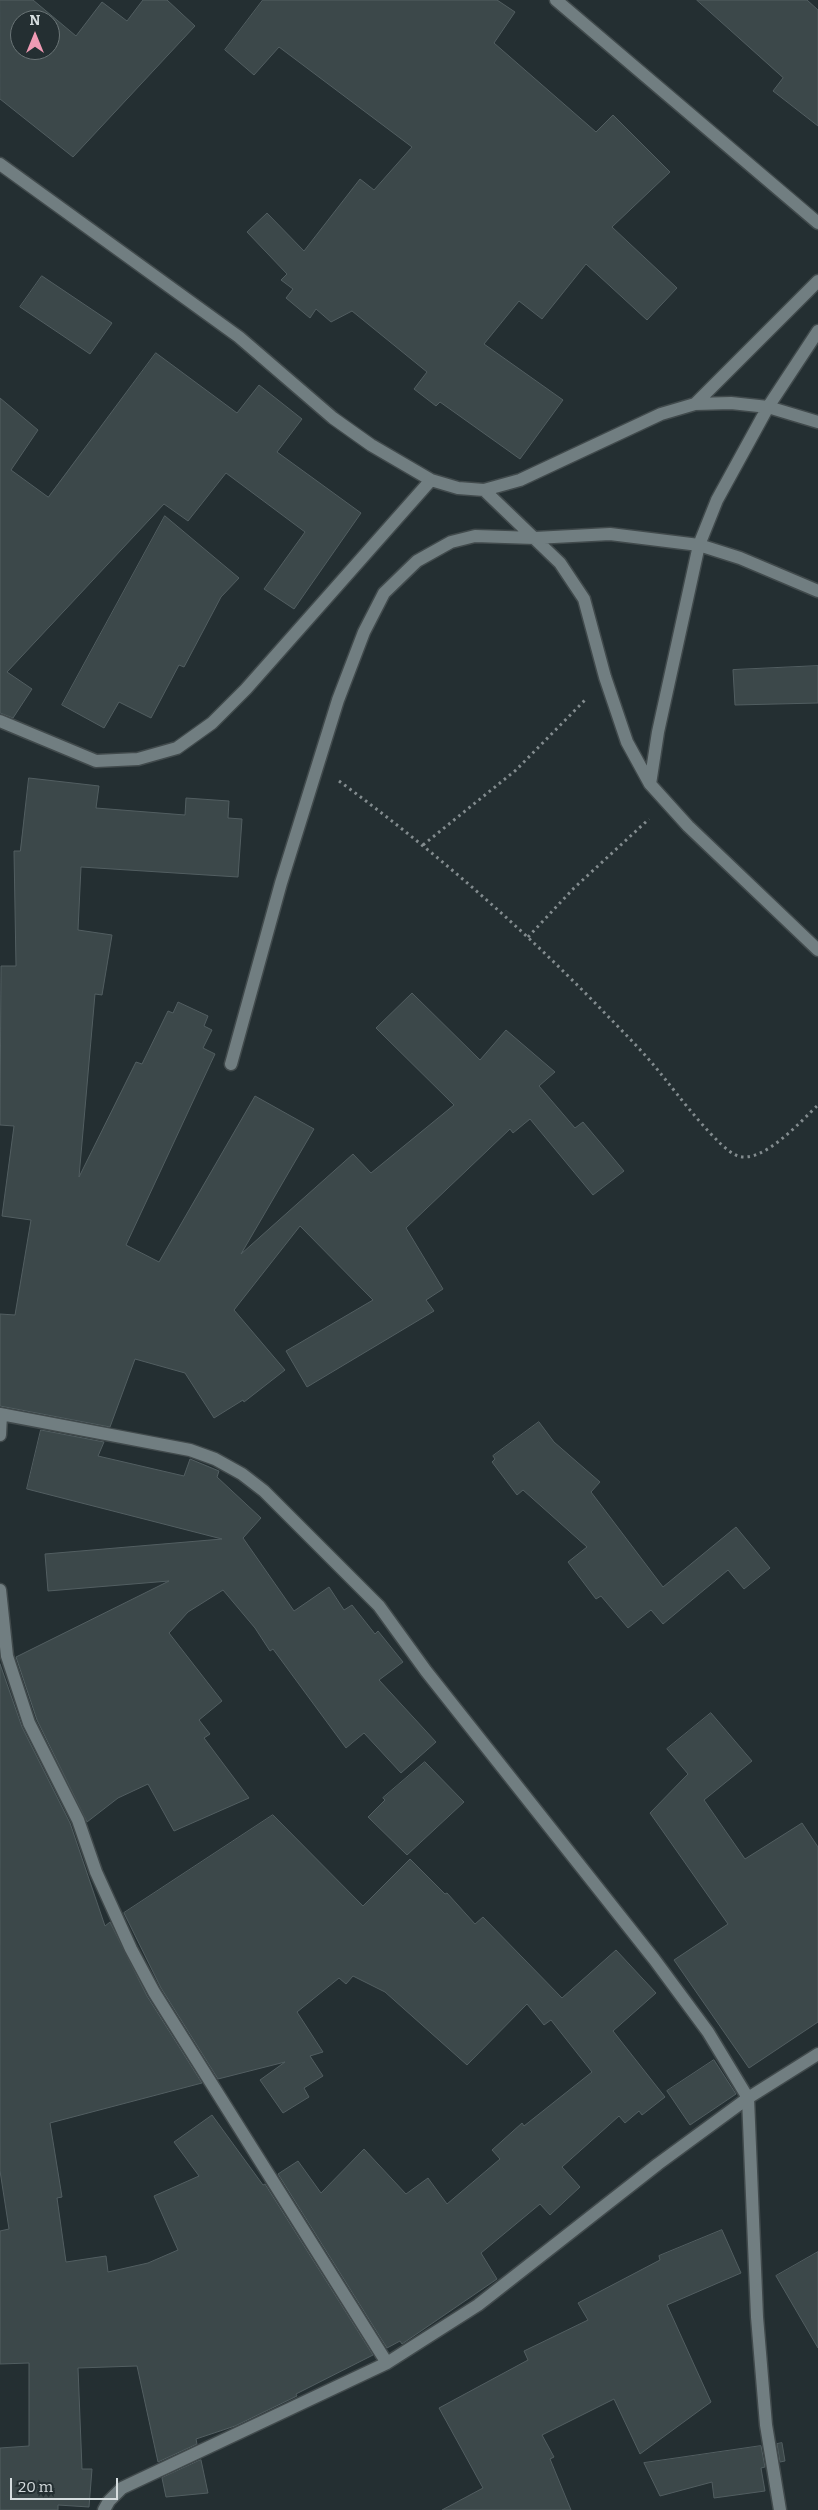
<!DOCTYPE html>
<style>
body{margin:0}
#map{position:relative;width:818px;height:2510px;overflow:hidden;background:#242f32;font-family:Bitter,serif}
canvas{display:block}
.north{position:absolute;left:10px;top:10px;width:50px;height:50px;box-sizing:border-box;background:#242f32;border:1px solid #6b7577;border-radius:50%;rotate:0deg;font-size:14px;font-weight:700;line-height:20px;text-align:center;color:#d6dddf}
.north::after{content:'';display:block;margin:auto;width:18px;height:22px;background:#f09ab4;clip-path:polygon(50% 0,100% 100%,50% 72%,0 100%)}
.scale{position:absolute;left:10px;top:2478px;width:108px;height:22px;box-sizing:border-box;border:2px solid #d6dddf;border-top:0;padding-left:6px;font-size:15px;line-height:18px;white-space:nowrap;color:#d6dddf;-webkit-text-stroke:4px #242f32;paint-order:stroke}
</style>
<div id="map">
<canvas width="818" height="2510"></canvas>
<div class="north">N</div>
<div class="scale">20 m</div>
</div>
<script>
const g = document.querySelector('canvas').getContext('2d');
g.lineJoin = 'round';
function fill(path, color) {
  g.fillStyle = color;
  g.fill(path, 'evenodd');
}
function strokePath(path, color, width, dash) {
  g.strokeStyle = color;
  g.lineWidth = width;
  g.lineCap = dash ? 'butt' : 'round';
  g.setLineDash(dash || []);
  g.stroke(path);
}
const building = new Path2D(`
 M 0,0 L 33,0 L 76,36 L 102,2 L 127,21 L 143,0 L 167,0 L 195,26 L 73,157 L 0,99 ZM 20,20 L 50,20 L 50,50 L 20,50 Z
 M 263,0 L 497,0 L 515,12 L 494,43 L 596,132 L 613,115 L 670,172 L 612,227 L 677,288 L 647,320 L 586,264 L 542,319 L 519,301 L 484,344 L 563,400 L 520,459 L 440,402 L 436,406 L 414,389 L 427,372 L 352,311 L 331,322 L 316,309 L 310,318 L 286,298 L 293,289 L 281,280 L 287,274 L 247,232 L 267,213 L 304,251 L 360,179 L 374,190 L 412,147 L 279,47 L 254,75 L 225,50 Z
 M 697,0 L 807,0 L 818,10 L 818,126 L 773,91 L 783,78 Z
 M 42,276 L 112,323 L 90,354 L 20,307 Z
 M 156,353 L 237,413 L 259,385 L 302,419 L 277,452 L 361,513 L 294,609 L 264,589 L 305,532 L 226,473 L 188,521 L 164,504 L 7,672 L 32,689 L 13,718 L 0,713 L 0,398 L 38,430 L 11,470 L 48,497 Z
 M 165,516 L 239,578 L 221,597 L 184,667 L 179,665 L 151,718 L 119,702 L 104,728 L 62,705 Z
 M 818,666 L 818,703 L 735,705 L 733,670 Z
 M 29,778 L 99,786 L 96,808 L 185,815 L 186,798 L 229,801 L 228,818 L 242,819 L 238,877 L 81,867 L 78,930 L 112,935 L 102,995 L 95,994 L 79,1177 L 136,1062 L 142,1064 L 168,1011 L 173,1013 L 178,1002 L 208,1016 L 204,1026 L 212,1030 L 203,1048 L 215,1054 L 126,1245 L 159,1262 L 255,1096 L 314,1129 L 241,1254 L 353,1154 L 371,1173 L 454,1105 L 376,1028 L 412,993 L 480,1060 L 506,1030 L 555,1072 L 539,1086 L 575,1128 L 583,1122 L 624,1171 L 593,1195 L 530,1119 L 513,1133 L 510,1129 L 406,1228 L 443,1289 L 426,1300 L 434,1311 L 307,1387 L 286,1351 L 373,1300 L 300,1226 L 234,1310 L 285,1370 L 244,1402 L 243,1400 L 214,1418 L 185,1373 L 135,1359 L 110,1427 L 0,1406 L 0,1314 L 15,1315 L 31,1220 L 2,1216 L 14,1126 L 0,1125 L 1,966 L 16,966 L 14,851 L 20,851 Z
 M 539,1422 L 554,1442 L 600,1482 L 591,1492 L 663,1587 L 736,1527 L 770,1568 L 744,1589 L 728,1570 L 663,1624 L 651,1610 L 628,1628 L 601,1596 L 596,1599 L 568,1562 L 587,1547 L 523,1490 L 517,1495 L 492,1462 L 495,1459 L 493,1456 Z
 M 41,1430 L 104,1442 L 98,1456 L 184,1476 L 190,1459 L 219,1471 L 217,1477 L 261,1518 L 243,1538 L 294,1611 L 329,1587 L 344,1610 L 352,1605 L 375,1634 L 378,1631 L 403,1662 L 379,1680 L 436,1742 L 401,1773 L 364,1733 L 346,1748 L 273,1649 L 270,1651 L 255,1628 L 223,1590 L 188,1612 L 169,1633 L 222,1701 L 199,1720 L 210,1734 L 204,1738 L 249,1798 L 174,1831 L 148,1784 L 118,1798 L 87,1822 L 37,1720 L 16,1657 L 169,1581 L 48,1591 L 45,1554 L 222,1539 L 27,1489 Z
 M 0,1664 L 22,1727 L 70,1823 L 105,1926 L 110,1922 L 147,1996 L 202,2083 L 50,2123 L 62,2197 L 57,2198 L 66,2262 L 106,2256 L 108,2272 L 148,2263 L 178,2250 L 154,2196 L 199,2176 L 174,2142 L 212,2115 L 263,2185 L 265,2184 L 373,2355 L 296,2394 L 297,2396 L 235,2426 L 196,2439 L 197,2444 L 158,2462 L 137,2366 L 78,2368 L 82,2469 L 92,2469 L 89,2507 L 58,2505 L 58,2510 L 0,2510 L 0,2448 L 29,2446 L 29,2363 L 0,2364 L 0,2231 L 9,2229 L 0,2171 Z
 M 711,1713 L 752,1761 L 704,1800 L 745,1859 L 802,1823 L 818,1847 L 818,2022 L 749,2068 L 674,1960 L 728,1924 L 650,1813 L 688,1774 L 667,1749 Z
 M 425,1762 L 464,1802 L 407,1855 L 368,1817 L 385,1800 L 383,1798 Z
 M 273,1815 L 363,1906 L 410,1859 L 445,1894 L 447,1893 L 475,1924 L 483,1917 L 562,1998 L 616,1950 L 656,1993 L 613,2031 L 665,2097 L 642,2115 L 639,2111 L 625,2123 L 619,2116 L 562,2167 L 580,2187 L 550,2215 L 540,2204 L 481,2253 L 497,2279 L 402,2344 L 400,2341 L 387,2348 L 278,2174 L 298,2161 L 321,2193 L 364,2149 L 406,2194 L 428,2178 L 447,2204 L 500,2159 L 492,2150 L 522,2123 L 524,2126 L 592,2072 L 551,2020 L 544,2025 L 527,2004 L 467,2065 L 385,1992 L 353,1976 L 346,1984 L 339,1978 L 297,2012 L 323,2052 L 310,2056 L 323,2076 L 304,2088 L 309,2097 L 283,2113 L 260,2080 L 285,2062 L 218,2079 L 161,1988 L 124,1913 Z
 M 714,2060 L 736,2094 L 690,2125 L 667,2091 Z
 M 722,2230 L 741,2273 L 667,2305 L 711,2402 L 640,2454 L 614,2399 L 542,2435 L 554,2457 L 550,2459 L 571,2510 L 442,2510 L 483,2488 L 439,2408 L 528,2360 L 524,2351 L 588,2320 L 578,2303 L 660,2260 L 659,2256 Z
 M 818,2252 L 818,2348 L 776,2276 Z
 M 782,2443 L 785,2461 L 780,2462 L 777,2444 Z
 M 761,2446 L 765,2467 L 761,2468 L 765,2491 L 714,2498 L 712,2482 L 660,2496 L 644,2463 Z
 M 201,2460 L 208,2493 L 166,2497 L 162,2478 Z`);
fill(building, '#3c484a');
strokePath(building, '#525e61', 1);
const street = new Path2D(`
 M 556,0 L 818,223
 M 0,164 L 239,337 L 333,418 L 371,445 L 431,480 L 458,488 L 484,490 L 520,480 L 661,414 L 695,404 L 731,403 L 768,407 L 818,422
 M 695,404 L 818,281
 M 484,490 L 560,563 L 584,599 L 605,677 L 627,742 L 650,784 L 688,826 L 818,950
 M 0,721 L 96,761 L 138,759 L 177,748 L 212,723 L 246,689 L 431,480
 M 650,784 L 658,732 L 699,545 L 717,500 L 768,407 L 818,331
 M 231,1064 L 281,883 L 338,700 L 364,632 L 384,593 L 417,561 L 451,542 L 475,536 L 535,538 L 610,534 L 699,545 L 740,558 L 818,591
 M 0,1414 L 190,1450 L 215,1459 L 242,1474 L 264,1491 L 379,1606 L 426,1671 L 654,1959 L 708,2032 L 748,2098 L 757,2317 L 766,2425 L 780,2510
 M 0,1435 L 1,1415
 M 0,1590 L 7,1656 L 29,1723 L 78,1820 L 96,1872 L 131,1949 L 154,1992 L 387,2363
 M 104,2510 L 109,2501 L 122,2488 L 387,2363 L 478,2305 L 658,2164 L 748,2098 L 818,2054`);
strokePath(street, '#414a4c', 15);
strokePath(new Path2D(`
 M 339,781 C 432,849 519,925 599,1007 C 620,1029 642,1050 661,1074 C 675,1091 719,1150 738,1156 C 763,1164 801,1121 818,1105
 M 423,845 L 516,770 L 586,699
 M 528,937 L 574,888 L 649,819`), '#838c8f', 3, [2.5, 4]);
strokePath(street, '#717e81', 12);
</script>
